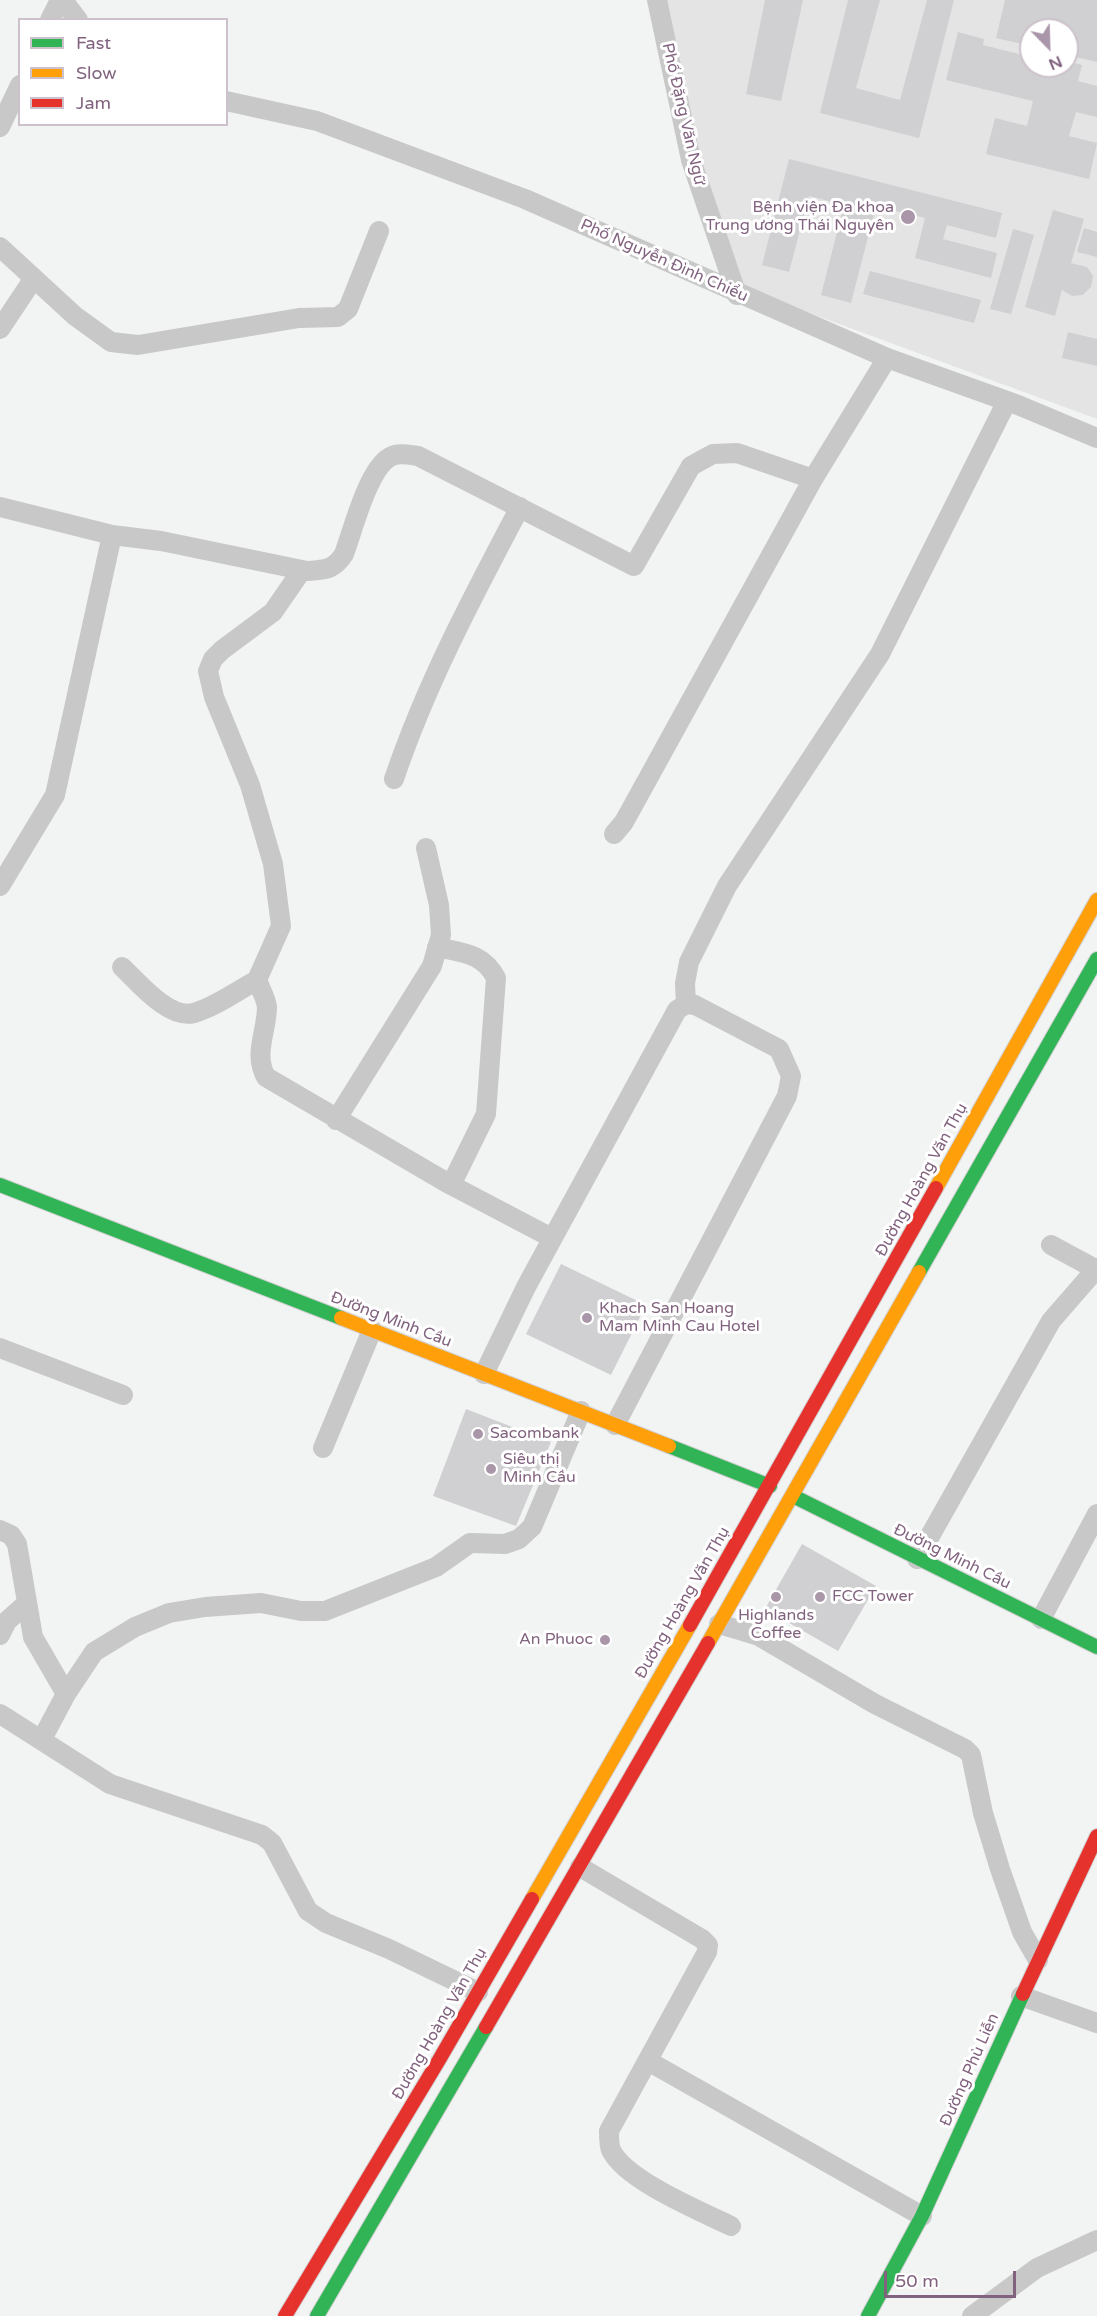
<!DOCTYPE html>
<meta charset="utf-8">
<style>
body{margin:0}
#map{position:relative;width:1097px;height:2316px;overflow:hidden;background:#f2f4f3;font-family:"Varela Round",sans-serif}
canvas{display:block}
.legend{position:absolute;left:18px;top:18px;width:210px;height:108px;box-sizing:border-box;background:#fff;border:2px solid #cdc1cc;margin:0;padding:8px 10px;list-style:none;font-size:18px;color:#82637f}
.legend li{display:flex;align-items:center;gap:12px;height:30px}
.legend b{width:30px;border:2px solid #cdc1cc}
.north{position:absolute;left:1019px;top:18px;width:60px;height:60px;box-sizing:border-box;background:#fff;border:2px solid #cdc1cc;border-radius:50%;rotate:157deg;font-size:16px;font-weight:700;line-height:24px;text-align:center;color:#82637f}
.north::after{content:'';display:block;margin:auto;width:21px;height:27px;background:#a996a8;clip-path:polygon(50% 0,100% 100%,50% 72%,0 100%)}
.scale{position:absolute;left:884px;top:2271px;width:132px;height:27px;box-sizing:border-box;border:3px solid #82637f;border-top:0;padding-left:8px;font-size:18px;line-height:21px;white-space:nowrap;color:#82637f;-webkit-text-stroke:4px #fff;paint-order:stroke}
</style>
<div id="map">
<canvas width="1097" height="2316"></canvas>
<ul class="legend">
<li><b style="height:8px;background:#30b455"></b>Fast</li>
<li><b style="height:8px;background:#ff9f0a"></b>Slow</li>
<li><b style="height:8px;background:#e5322d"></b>Jam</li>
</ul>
<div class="north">N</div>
<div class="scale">50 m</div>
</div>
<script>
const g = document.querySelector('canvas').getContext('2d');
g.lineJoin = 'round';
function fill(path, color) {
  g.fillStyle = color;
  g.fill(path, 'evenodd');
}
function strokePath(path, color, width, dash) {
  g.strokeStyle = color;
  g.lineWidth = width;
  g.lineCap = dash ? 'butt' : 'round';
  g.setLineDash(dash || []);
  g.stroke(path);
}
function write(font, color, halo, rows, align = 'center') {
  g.font = font + ' "Varela Round",sans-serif';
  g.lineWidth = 6;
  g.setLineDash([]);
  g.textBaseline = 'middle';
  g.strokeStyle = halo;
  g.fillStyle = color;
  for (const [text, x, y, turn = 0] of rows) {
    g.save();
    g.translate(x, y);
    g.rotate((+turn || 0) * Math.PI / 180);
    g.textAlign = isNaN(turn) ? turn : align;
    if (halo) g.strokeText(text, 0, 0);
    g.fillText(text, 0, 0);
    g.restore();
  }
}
fill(new Path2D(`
 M 665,0 L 1097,0 L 1097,419 L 744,289 L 696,146 ZM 1031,30 L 1067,30 L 1067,66 L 1031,66 Z`), '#e4e4e5');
fill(new Path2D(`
 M 765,0 L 803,0 L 781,101 L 746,94 Z
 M 848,0 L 880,0 L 856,88 L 900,100 L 927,0 L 954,0 L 919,138 L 820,113 Z
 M 1005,0 L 1097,0 L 1097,62 L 1067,55 L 1067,30 L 1031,30 L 1031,46 L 996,38 Z
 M 958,32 L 984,39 L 983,45 L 1031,57 L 1031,66 L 1067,66 L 1067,61 L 1082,65 L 1078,81 L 1097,86 L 1097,117 L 1076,112 L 1069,136 L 1097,143 L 1089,179 L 986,154 L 995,118 L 1027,126 L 1033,101 L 946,80 Z
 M 789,159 L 1002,213 L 996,238 L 947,225 L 943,239 L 997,253 L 991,278 L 915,258 L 925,218 L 876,206 L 851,303 L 821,295 L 844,205 L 809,196 L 789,272 L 762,265 Z
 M 1053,210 L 1084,219 L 1071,263 L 1087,267 L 1093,276 L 1091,287 L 1083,295 L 1072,296 L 1062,290 L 1055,316 L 1025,307 Z
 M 1084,228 L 1097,232 L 1097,257 L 1077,252 Z
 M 1013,229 L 1034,235 L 1011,314 L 990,309 Z
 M 870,271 L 981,300 L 974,323 L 863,294 Z
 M 1068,332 L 1097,339 L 1097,366 L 1062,358 Z
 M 561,1264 L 646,1305 L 611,1375 L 526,1334 Z
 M 466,1409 L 551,1442 L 516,1526 L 433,1496 Z
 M 802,1544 L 876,1586 L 838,1651 L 765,1609 Z`), '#d0cfd1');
const fast = new Path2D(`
 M 0,1185 L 341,1318
 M 919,1272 L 1097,959
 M 669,1446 L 770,1486
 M 793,1496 L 1097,1647
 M 317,2316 L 486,2027
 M 868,2316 L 922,2216 L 1023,1994`);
const slow = new Path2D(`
 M 936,1188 L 1097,900
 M 341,1318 L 669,1446
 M 708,1643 L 919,1272
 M 532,1899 L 690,1625`);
const jam = new Path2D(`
 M 690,1625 L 936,1188
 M 1023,1994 L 1097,1836
 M 486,2027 L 708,1643
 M 285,2316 L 439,2060 L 532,1899`);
strokePath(fast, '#d2d0d1', 16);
strokePath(slow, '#d2d0d1', 16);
strokePath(jam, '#d2d0d1', 16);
strokePath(new Path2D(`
 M 63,0 L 78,20
 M 657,0 L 691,160 L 737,295
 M 50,20 L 60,0
 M 226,101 L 317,121 L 525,199 L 887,358 L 1018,405 L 1097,438
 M 0,127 L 20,85
 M 0,247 L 75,316 L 111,342 L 138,345 L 299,318 L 338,317 L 348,309 L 379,231
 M 0,329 L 34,278
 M 0,507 L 112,535 L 161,541 L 307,571 C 325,570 334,570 344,554 C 353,530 368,469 390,457 C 398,452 410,455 418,456 L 634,566 L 691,466 L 713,454 L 737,453 L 813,479
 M 394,779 C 426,684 473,596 520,507
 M 614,834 L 624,822 L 813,479 L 887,358
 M 0,886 L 55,795 L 112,535
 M 437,947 C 463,953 483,953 496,978 L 486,1114 L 451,1185
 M 122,967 C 138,982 169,1020 194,1013 C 215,1007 237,991 257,980 C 260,988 266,998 267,1007 C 267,1031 253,1054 266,1077 L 451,1185 L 552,1238
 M 257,980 L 281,926 L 273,864 L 250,785 L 214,697 L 208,671 L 213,659 L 222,650 L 273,612 L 302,570
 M 686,1004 L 685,983 L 689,962 L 727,886 L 880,654 L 1007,401
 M 336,1120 L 432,966 L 441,935 L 439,905 L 426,848
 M 1051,1245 L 1097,1270
 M 0,1348 L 123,1395
 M 484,1374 L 526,1287 L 677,1010 L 686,1004 L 695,1005 L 779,1049 L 791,1076 L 787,1096 L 615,1425
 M 323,1448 L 372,1330
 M 0,1530 L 11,1535 L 17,1544 L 33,1637 L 66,1694
 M 917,1559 L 1051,1321 L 1097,1268
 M 1041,1619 L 1097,1514
 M 719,1624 L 759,1636 L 875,1704 L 965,1749 L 971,1755 L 983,1813 L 1000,1869 L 1022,1932 L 1038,1960
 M 0,1635 L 7,1621 L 26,1604
 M 0,1714 L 110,1784 L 262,1835 L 272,1843 L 308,1911 L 326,1923 L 389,1949 L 478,1992
 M 42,1739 L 66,1694 L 94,1652 L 135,1627 L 169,1613 L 205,1607 L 261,1603 L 301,1611 L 325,1611 L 436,1567 L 470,1543 L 505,1544 L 519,1539 L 532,1527 L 581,1411
 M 580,1867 L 702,1939 L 708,1945 L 707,1952 L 609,2131 C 609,2137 609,2145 611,2150 C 625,2180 700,2211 731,2226
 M 1021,1996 L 1097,2023
 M 648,2061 L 922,2216
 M 972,2316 L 1037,2268 L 1097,2240`), '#c9c8c9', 20);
strokePath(fast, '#30b455', 14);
strokePath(slow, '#ff9f0a', 14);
strokePath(jam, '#e5322d', 14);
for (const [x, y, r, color] of [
 [908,217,8,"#a996a8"],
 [587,1318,6,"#a996a8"],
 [478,1434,6,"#a996a8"],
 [491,1469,6,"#a996a8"],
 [776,1597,6,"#a996a8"],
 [820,1597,6,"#a996a8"],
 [605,1640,6,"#a996a8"]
]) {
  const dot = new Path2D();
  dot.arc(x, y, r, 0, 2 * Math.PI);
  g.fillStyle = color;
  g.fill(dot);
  strokePath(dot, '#fff', 2);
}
write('16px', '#82637f', '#fff', [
 ["Phố Đặng Văn Ngữ",683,114,77],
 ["Phố Nguyễn Đình Chiểu",664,261,24],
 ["Đường Hoàng Văn Thụ",922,1180,-61],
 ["Đường Minh Cầu",391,1320,21],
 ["Đường Minh Cầu",952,1557,26],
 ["Đường Hoàng Văn Thụ",683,1603,-60],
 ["Đường Hoàng Văn Thụ",440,2024,-60],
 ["Đường Phù Liễn",970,2070,-66]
]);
write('16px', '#82637f', '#fff', [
 ["Bệnh viện Đa khoa",894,208,"right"],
 ["Trung ương Thái Nguyên",894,226,"right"],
 ["Khach San Hoang",599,1309],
 ["Mam Minh Cau Hotel",599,1327],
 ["Sacombank",490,1434],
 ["Siêu thị",503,1460],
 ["Minh Cầu",503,1478],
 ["FCC Tower",832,1597],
 ["Highlands",776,1616,"center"],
 ["Coffee",776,1634,"center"],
 ["An Phuoc",593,1640,"right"]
], 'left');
</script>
